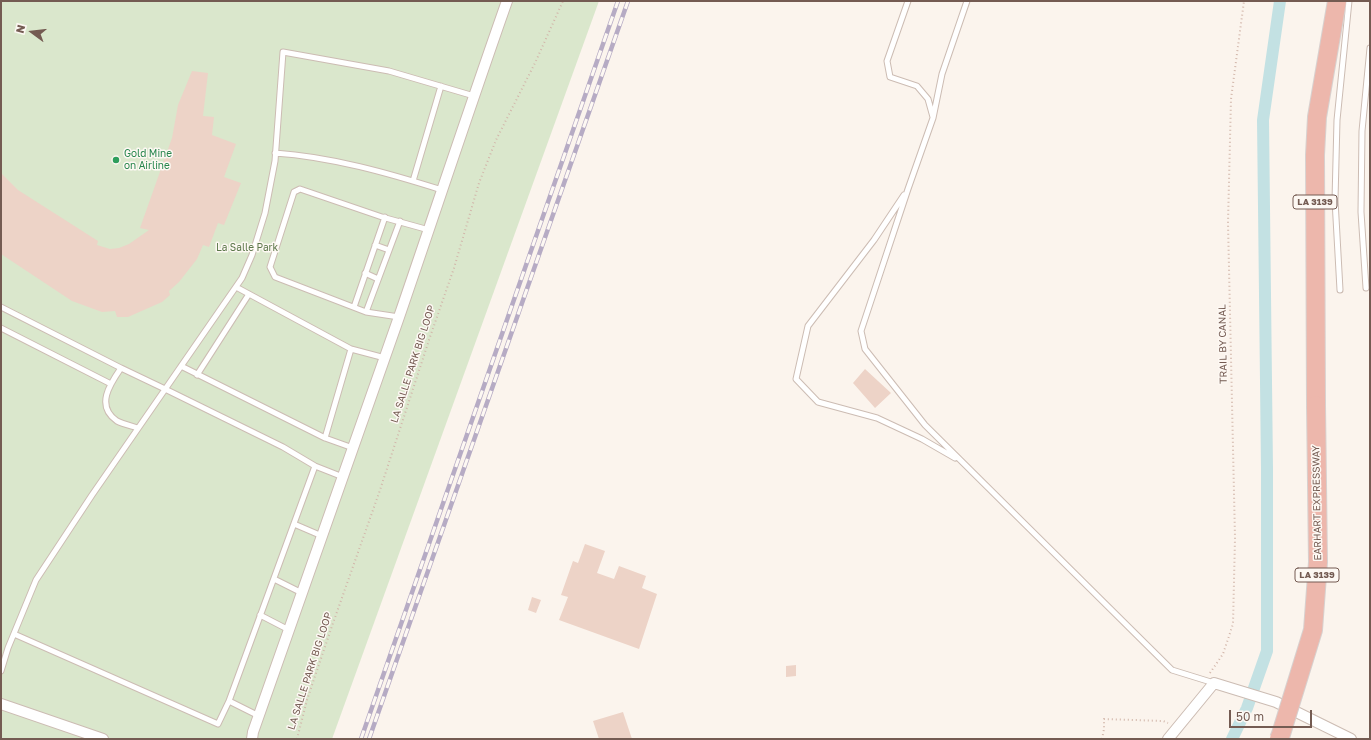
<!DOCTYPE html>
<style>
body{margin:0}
#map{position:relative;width:1371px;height:740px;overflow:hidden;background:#fbf4ed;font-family:"Golos Text",sans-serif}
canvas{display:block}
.frame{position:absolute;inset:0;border:2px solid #745b52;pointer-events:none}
.north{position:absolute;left:12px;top:12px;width:40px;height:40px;-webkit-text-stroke:3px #fdf8f3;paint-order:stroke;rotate:285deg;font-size:11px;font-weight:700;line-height:16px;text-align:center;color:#745b52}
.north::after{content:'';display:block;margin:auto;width:14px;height:18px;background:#745b52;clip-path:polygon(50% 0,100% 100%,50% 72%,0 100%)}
.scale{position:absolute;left:1229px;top:710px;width:83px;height:18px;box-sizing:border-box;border:2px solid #745b52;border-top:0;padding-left:5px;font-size:12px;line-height:14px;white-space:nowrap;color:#745b52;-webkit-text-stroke:3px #fdf8f3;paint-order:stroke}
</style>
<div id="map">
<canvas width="1371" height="740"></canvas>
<div class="frame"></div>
<div class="north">N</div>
<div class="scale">50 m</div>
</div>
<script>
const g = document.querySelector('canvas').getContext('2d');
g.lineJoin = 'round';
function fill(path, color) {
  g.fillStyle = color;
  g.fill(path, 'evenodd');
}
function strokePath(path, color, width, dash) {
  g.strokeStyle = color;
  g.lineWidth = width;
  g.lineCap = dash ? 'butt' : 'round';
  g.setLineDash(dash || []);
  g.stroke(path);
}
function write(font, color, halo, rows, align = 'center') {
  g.font = font + ' "Golos Text",sans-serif';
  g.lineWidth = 3;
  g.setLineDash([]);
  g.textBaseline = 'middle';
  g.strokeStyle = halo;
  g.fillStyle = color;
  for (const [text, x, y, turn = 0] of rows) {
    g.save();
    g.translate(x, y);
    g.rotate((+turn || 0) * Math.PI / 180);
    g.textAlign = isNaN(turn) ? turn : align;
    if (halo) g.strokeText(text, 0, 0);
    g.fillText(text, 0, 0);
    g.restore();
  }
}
fill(new Path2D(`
 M 1,1 L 599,1 L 332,739 L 1,739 Z`), '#dae7cc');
strokePath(new Path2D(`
 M 1232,739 L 1247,708 L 1267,651 L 1267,469 L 1263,120 L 1280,1`), '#c3e1e3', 12);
fill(new Path2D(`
 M 192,71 L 208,73 L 203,116 L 214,117 L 212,135 L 236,144 L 224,177 L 241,183 L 224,225 L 218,223 L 209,247 L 203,245 L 197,259 L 179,282 L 169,291 L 170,295 L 162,302 L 128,317 L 117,317 L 115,311 L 102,312 L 72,301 L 1,254 L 1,173 L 18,190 L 98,241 L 97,245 L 110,249 L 119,248 L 129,244 L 149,230 L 140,228 L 172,138 L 178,105 Z
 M 865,369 L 891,393 L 875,408 L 853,383 Z
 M 585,544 L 605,551 L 597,573 L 614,579 L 619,566 L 646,576 L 642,588 L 657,594 L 639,649 L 559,620 L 568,597 L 561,595 L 573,561 L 578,563 Z
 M 532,597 L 541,600 L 536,613 L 528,610 Z
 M 796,665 L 796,676 L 786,677 L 786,666 Z
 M 623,712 L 632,739 L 599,739 L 593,721 Z`), '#edd3c7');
const lane = new Path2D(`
 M 908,1 L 887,61 L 890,77 L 917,86 L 928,99 L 933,117
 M 967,1 L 942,74 L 933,118 L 908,189 L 861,331 L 865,349 L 925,425 L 1172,670 L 1214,683
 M 275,153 C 332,157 388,173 442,190
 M 413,181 L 441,86
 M 904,195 L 874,240 L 808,326 L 796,379 L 818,402 L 877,418 L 922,439 L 955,458
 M 375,245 L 389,250
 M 365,273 L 378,279
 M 236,287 L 351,349 L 385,358
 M 1366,288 L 1361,212 L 1362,131 L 1370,48
 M 1340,290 L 1335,200 L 1337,120 L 1349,1
 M 1,307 L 121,368 C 110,384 95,406 117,421 C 123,424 132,426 138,428
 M 354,307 L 385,217
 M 366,312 L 400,221
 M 399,317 L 366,312 L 275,277 L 270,267 L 294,192 L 300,189 L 382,217 L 429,230
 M 1,328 L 111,384
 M 181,366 L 325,438 L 353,448
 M 121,368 L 165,389 L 283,447 L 315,466 L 343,477
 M 197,375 L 249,294
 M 325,438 L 351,349
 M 294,524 L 322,536
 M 274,579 L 302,593
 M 260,615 L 289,630
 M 14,634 L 218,724 L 229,701 L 315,466
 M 1,671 L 8,648 L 36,580 L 92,495 L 242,278 L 252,255 L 265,213 L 275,161 L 283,52 L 389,71 L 474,96
 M 229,701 L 259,716`);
const street = new Path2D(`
 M 1,704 L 103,739
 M 252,739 L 253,732 C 302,594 351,456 399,317 C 435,212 470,106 507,1
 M 1168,739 L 1214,683 L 1276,702 L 1351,739`);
const highway = new Path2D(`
 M 1316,405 L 1315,155 L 1317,117 L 1337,1`);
strokePath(lane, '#ccbcb3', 7);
strokePath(street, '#ccbcb3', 12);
strokePath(highway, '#d8d1cf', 20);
strokePath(new Path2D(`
 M 1210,673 L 1223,654 L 1233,624 L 1235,538 L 1228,223 L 1231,99 L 1244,1
 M 1,739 L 2,739
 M 297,739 L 307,700 L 332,626 L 379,493 L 430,337 L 454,268 L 479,183 L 496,140 L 535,63 L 563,1
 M 1102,739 L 1104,729 L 1104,719 L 1163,721 L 1168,723`), '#d2b6aa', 2, [1, 3]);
strokePath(lane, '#fff', 5);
strokePath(street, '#fff', 10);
strokePath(highway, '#edb7ac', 18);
const rail = new Path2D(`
 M 361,739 L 618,1
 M 369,739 L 628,1`);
strokePath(rail, '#b6abc4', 4.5);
strokePath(rail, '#fdf8f3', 3, [9]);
const highwayBridge = new Path2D(`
 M 1279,739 L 1281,734 L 1313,630 L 1318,562 L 1316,405`);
strokePath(highwayBridge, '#d8d1cf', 20, []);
strokePath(highwayBridge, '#edb7ac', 18);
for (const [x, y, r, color] of [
 [116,160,4,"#2e9e5b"]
]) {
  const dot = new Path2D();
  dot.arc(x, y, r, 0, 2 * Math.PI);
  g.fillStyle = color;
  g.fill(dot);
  strokePath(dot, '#fdf8f3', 1.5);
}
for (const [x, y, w] of [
 [1315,202,44],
 [1317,575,44]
]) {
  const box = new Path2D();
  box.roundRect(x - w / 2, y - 7, w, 14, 3);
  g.fillStyle = '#fdf8f3';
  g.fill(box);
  strokePath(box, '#745b52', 1);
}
write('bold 9px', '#745b52', null, [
 ["LA 3139",1315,202],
 ["LA 3139",1317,575]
]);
write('10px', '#27864d', '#fdf8f3', [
 ["Gold Mine",124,154],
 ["on Airline",124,166]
], 'left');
write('10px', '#5d784b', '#fdf8f3', [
 ["La Salle Park",247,248]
]);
write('10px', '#745b52', '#fdf8f3', [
 ["TRAIL BY CANAL",1223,344,-91],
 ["LA SALLE PARK BIG LOOP",413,364,-72],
 ["EARHART EXPRESSWAY",1317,503,-91],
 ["LA SALLE PARK BIG LOOP",310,671,-72]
]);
</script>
